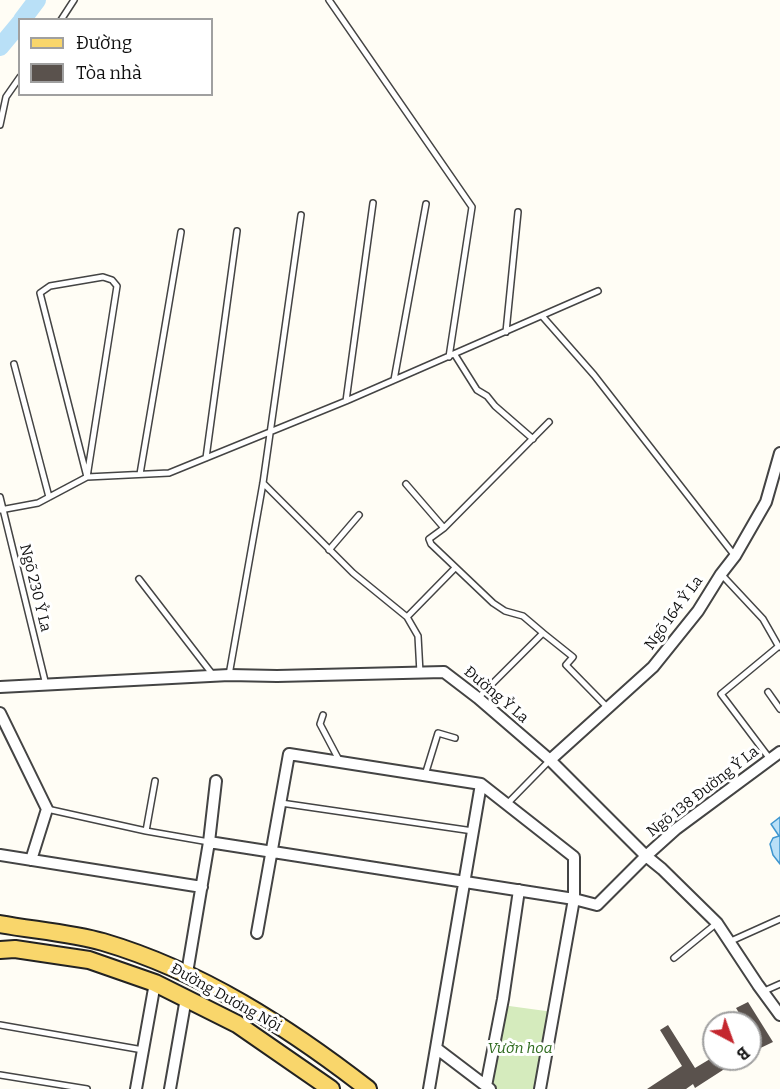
<!DOCTYPE html>
<meta charset="utf-8">
<style>
body{margin:0}
#map{position:relative;width:780px;height:1089px;overflow:hidden;background:#fffdf5;font-family:Bitter,serif}
canvas{display:block}
.legend{position:absolute;left:18px;top:18px;width:195px;height:78px;box-sizing:border-box;background:#fff;border:2px solid #a0a0a0;margin:0;padding:8px 10px;list-style:none;font-size:18px;color:#111}
.legend li{display:flex;align-items:center;gap:12px;height:30px}
.legend b{width:30px;border:2px solid #a0a0a0}
.north{position:absolute;left:702px;top:1011px;width:60px;height:60px;box-sizing:border-box;background:#fff;border:2px solid #a0a0a0;border-radius:50%;rotate:139deg;font-size:16px;font-weight:700;line-height:24px;text-align:center;color:#111}
.north::after{content:'';display:block;margin:auto;width:21px;height:27px;background:#c4262e;clip-path:polygon(50% 0,100% 100%,50% 72%,0 100%)}
</style>
<div id="map">
<canvas width="780" height="1089"></canvas>
<ul class="legend">
<li><b style="height:8px;background:#f9d66b"></b>Đường</li>
<li><b style="height:16px;background:#5a524d"></b>Tòa nhà</li>
</ul>
<div class="north">B</div>
</div>
<script>
const g = document.querySelector('canvas').getContext('2d');
g.lineJoin = 'round';
function fill(path, color) {
  g.fillStyle = color;
  g.fill(path, 'evenodd');
}
function strokePath(path, color, width, dash) {
  g.strokeStyle = color;
  g.lineWidth = width;
  g.lineCap = dash ? 'butt' : 'round';
  g.setLineDash(dash || []);
  g.stroke(path);
}
function write(font, color, halo, rows, align = 'center') {
  g.font = font + ' Bitter,serif';
  g.lineWidth = 6;
  g.setLineDash([]);
  g.textBaseline = 'middle';
  g.strokeStyle = halo;
  g.fillStyle = color;
  for (const [text, x, y, turn = 0] of rows) {
    g.save();
    g.translate(x, y);
    g.rotate((+turn || 0) * Math.PI / 180);
    g.textAlign = isNaN(turn) ? turn : align;
    if (halo) g.strokeText(text, 0, 0);
    g.fillText(text, 0, 0);
    g.restore();
  }
}
fill(new Path2D(`
 M 502,1005 L 553,1012 L 539,1089 L 492,1089 L 487,1085 Z`), '#d5ebbd');
const water = new Path2D(`
 M 780,817 L 780,864 L 773,855 L 770,844 L 773,838 L 779,836 L 771,824 Z`);
fill(water, '#b9e0f7');
strokePath(water, '#3f96cf', 1.5);
strokePath(new Path2D(`
 M 22,20 L 37,0
 M 0,47 L 20,23`), '#b9e0f7', 18);
fill(new Path2D(`
 M 748,1002 L 773,1042 L 750,1053 L 750,1023 L 745,1023 L 736,1008 Z
 M 668,1025 L 695,1068 L 710,1059 L 740,1059 L 695,1088 L 693,1084 L 686,1089 L 647,1089 L 682,1066 L 660,1030 Z`), '#5a524d');
const service = new Path2D(`
 M 329,0 L 472,207 L 449,357
 M 61,20 L 74,0
 M 0,125 L 6,97 L 20,77
 M 103,277 L 112,280 L 117,286 L 87,477 L 40,293 L 50,286 Z
 M 543,317 L 594,375 L 735,556
 M 506,332 L 518,212
 M 455,355 L 477,390 L 487,396 L 495,406 L 533,439
 M 14,364 L 49,497
 M 394,380 L 426,204
 M 346,401 L 373,203
 M 206,458 L 237,231
 M 140,474 L 181,232
 M 263,483 L 353,573 L 407,617 L 418,636 L 420,673
 M 406,484 L 444,528
 M 0,497 L 46,685
 M 0,510 L 38,503 L 87,477 L 169,473 L 346,401 L 598,291
 M 329,550 L 359,515
 M 721,574 L 763,619 L 779,647
 M 139,579 L 213,675
 M 407,617 L 455,568
 M 543,633 L 523,616 L 505,611 L 493,603 L 431,544 L 429,539 L 444,528 L 549,422
 M 229,675 L 263,483 L 301,215
 M 768,692 L 780,709
 M 478,698 L 543,633 L 573,657 L 566,665 L 608,708
 M 323,715 L 320,724 L 339,760
 M 770,759 L 721,694 L 779,646
 M 425,775 L 438,733 L 455,738
 M 281,803 L 473,831
 M 507,804 L 550,760
 M 47,809 L 146,831 L 209,842
 M 146,831 L 155,781
 M 731,941 L 780,919
 M 674,958 L 717,923
 M 762,992 L 780,984
 M 0,1025 L 143,1050
 M 0,1075 L 87,1089`);
const minor = new Path2D(`
 M 0,687 L 229,675 L 277,676 L 444,672 L 478,698 L 550,760 L 646,856 L 662,869 L 717,923 L 758,985 L 780,1015
 M 0,713 L 47,809 L 31,860
 M 550,760 L 653,667 L 698,611 L 721,574 L 735,556 L 766,502 L 780,453
 M 209,842 L 574,899 L 597,905 L 646,856 L 676,829 L 780,752
 M 0,855 L 202,887
 M 257,933 L 289,754 L 481,784 L 574,857 L 574,899 L 540,1089
 M 187,973 L 209,842 L 216,781
 M 436,1048 L 490,1089
 M 486,1086 L 503,999 L 519,890
 M 136,1089 L 155,983
 M 170,1089 L 186,998
 M 429,1089 L 481,784`);
const primary = new Path2D(`
 M 0,924 C 33,930 72,933 103,942 C 201,971 288,1027 368,1089
 M 0,950 L 15,949 L 89,960 L 155,983 L 237,1024 L 331,1089`);
strokePath(service, '#444', 8);
strokePath(minor, '#444', 14);
strokePath(primary, '#222', 20);
strokePath(service, '#fff', 5);
strokePath(minor, '#fff', 10);
strokePath(primary, '#f9d66b', 16);
write('15px', '#111', '#fff', [
 ["Ngõ 230 Ỷ La",35,588,76],
 ["Ngõ 164 Ỷ La",674,613,-54],
 ["Đường Ỷ La",496,695,40],
 ["Ngõ 138 Đường Ỷ La",703,792,-38],
 ["Đường Dương Nội",226,998,29]
]);
write('italic 15px', '#2f6b1f', '#fff', [
 ["Vườn hoa",520,1049]
]);
</script>
